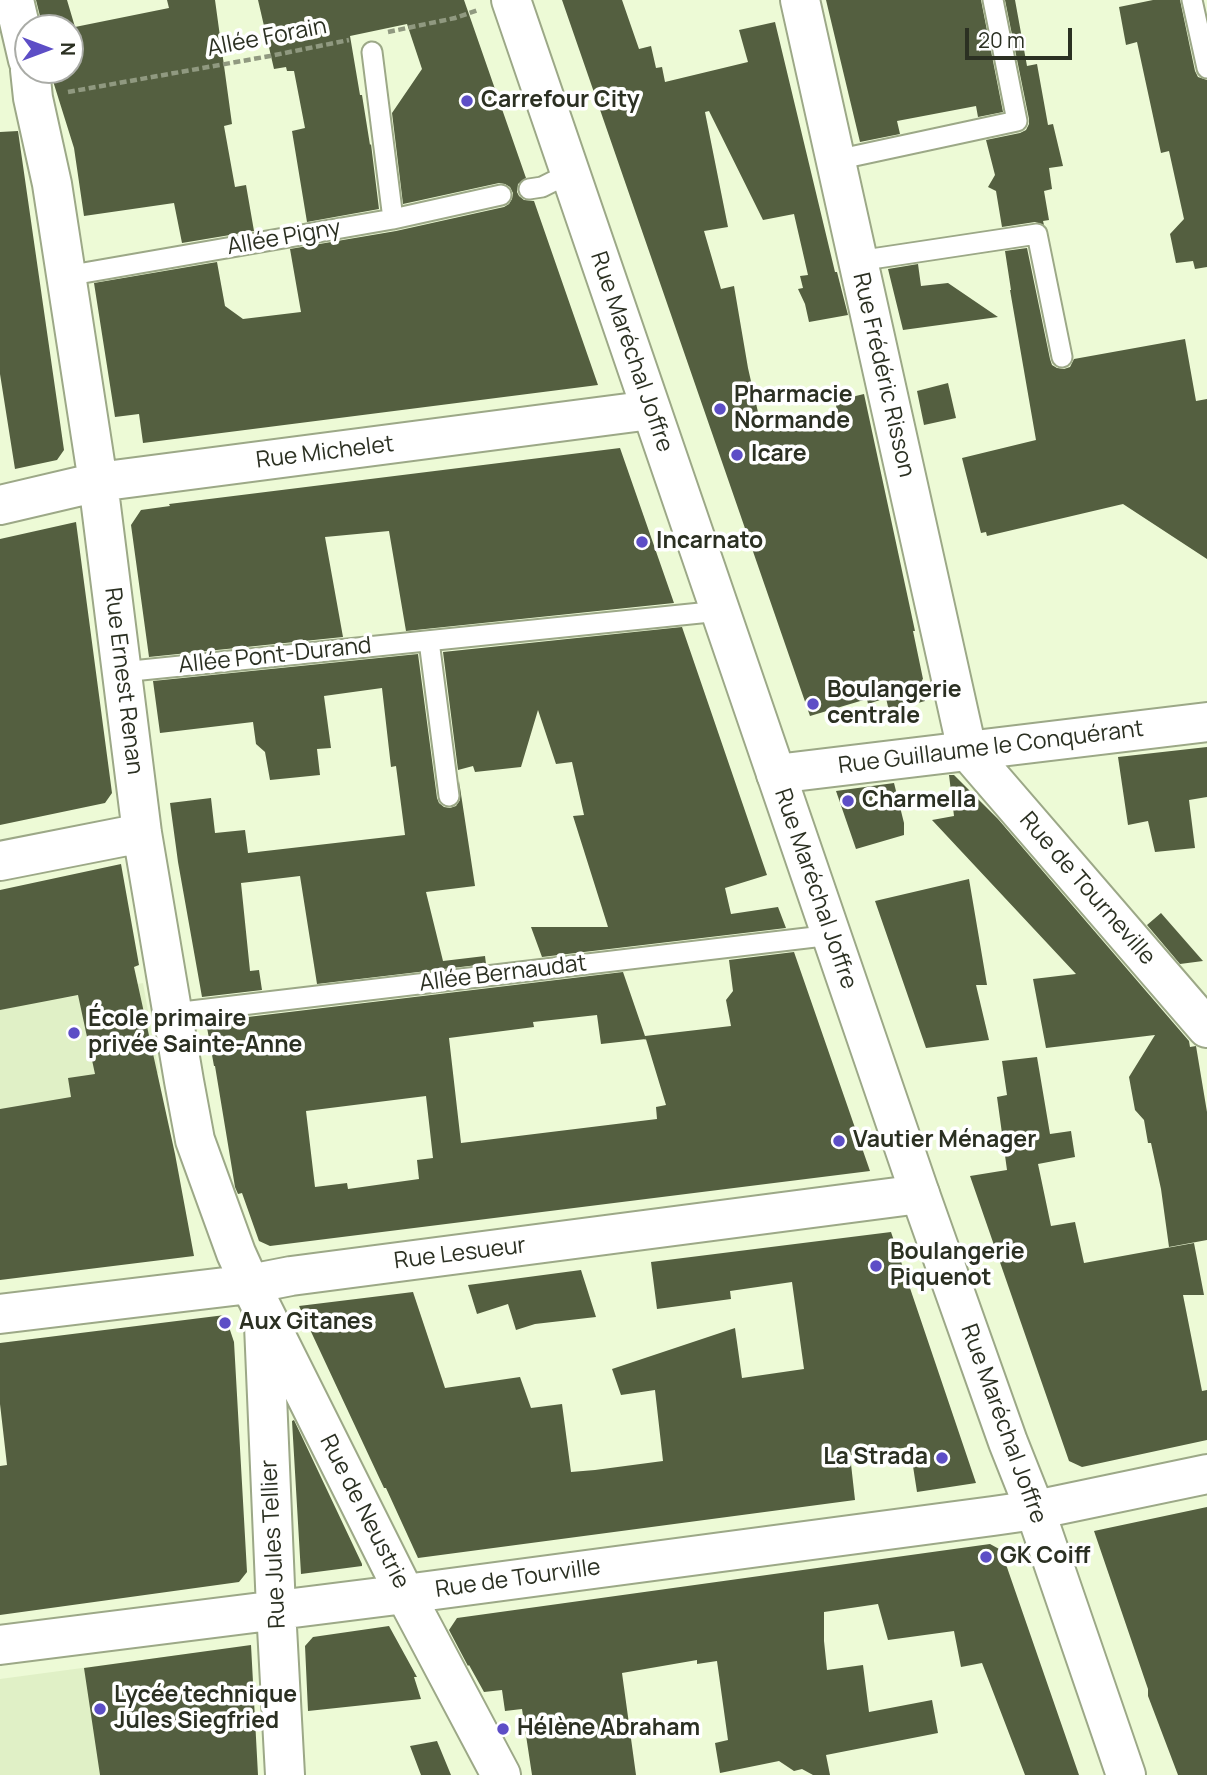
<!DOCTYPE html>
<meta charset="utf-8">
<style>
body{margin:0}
#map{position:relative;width:1207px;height:1775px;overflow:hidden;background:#edfad6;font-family:Manrope,sans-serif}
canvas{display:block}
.north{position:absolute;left:14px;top:14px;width:70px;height:70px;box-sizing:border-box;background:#fff;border:2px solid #aaaca7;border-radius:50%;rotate:90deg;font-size:19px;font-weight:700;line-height:28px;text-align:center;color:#2b3022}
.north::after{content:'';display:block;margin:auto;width:24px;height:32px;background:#5d4ec6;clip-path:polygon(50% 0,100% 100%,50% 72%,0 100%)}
.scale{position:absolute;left:965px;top:28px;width:107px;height:32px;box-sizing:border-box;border:4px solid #2b3022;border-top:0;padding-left:9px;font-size:21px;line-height:24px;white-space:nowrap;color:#2b3022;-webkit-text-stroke:5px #fff;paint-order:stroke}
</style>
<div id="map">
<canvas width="1207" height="1775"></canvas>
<div class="north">N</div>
<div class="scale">20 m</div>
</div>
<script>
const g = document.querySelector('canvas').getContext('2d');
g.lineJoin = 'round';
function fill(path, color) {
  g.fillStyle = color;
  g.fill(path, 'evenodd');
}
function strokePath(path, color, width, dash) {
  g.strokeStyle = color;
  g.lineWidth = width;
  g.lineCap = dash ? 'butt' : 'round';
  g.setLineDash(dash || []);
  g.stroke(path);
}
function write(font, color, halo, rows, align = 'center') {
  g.font = font + ' Manrope,sans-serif';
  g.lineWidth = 7;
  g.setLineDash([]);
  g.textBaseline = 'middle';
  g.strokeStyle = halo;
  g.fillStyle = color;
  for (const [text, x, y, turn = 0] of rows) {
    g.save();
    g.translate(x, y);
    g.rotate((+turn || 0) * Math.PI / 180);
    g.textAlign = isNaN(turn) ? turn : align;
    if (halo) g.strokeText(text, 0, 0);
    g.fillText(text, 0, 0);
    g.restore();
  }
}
fill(new Path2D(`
 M 143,983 L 159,1073 L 81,1087 L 86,1127 L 0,1140 L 0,998 L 64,998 Z
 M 194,1653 L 207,1775 L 0,1775 L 0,1679 Z`), '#e0f0c6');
fill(new Path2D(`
 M 36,0 L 67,0 L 75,27 L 169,8 L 167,0 L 215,0 L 232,124 L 224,126 L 235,187 L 246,185 L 254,231 L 182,243 L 174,203 L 84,216 L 74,148 L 53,81 L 52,70 L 70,70 L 70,28 L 43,28 Z
 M 258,0 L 464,0 L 526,178 L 518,184 L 517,192 L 519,196 L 524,200 L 534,201 L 598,385 L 143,443 L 139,414 L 115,417 L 94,283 L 217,262 L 225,306 L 243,319 L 301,312 L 290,249 L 396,231 L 504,207 L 509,204 L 512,199 L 513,193 L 510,187 L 505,184 L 499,183 L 403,204 L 392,113 L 422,69 L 407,24 L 350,36 L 360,95 L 362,95 L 370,145 L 371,144 L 379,209 L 307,222 L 292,131 L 305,128 L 294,71 L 287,71 L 286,67 L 274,69 Z
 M 562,0 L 622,0 L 639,49 L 651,46 L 656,68 L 662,67 L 665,82 L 748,62 L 739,30 L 775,22 L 835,272 L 837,272 L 848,315 L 809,322 L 805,304 L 798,289 L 803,288 L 800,276 L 808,275 L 794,214 L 763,220 L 709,111 L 705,112 L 728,227 L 704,231 L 721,289 L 734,286 L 748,368 L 762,430 L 839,419 L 835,401 L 864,394 L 915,631 L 913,631 L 923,679 L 922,680 L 925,701 L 889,711 L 886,698 L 868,704 L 867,699 L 810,716 Z
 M 826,0 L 981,0 L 1003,112 L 978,117 L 976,106 L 897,121 L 900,134 L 860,142 Z
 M 1005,0 L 1015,0 L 1027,66 L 1037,64 L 1048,125 L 1053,124 L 1063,166 L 1049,168 L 1052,189 L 1044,191 L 1049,220 L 1043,221 L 1044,225 L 1035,222 L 1002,227 L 996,191 L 988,187 L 995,175 L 986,140 L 1020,133 L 1026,130 L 1029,124 L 1029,119 Z
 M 1153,0 L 1180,0 L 1195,71 L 1198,77 L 1207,80 L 1207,267 L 1195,269 L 1193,261 L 1176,263 L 1170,234 L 1184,219 L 1169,151 L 1161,153 L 1137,42 L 1126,45 L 1119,7 Z
 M 18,131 L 64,450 L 57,460 L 15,469 L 0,374 L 0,132 Z
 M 1027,248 L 1050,359 L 1052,365 L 1057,368 L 1064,369 L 1070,367 L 1074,359 L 1185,339 L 1196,401 L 1207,399 L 1207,559 L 1123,504 L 987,536 L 986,532 L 981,533 L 962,458 L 1036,440 L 1010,290 L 1011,290 L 1005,251 Z
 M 918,264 L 921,286 L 948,283 L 998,317 L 903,330 L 888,269 Z
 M 948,383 L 956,418 L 924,425 L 917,391 Z
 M 620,448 L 674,603 L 406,631 L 389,531 L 325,537 L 343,637 L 149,657 L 131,525 L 141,510 L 170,506 L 169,504 Z
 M 76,522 L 112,793 L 105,803 L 0,825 L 0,539 Z
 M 682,627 L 767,875 L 725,888 L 731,914 L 778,907 L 786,928 L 542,957 L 531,927 L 608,927 L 573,816 L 584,815 L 572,762 L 556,764 L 538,710 L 521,767 L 475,772 L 473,766 L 458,770 L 443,652 Z
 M 418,654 L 437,798 L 439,803 L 444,807 L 450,808 L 456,806 L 460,800 L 459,781 L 475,886 L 426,892 L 443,961 L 485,956 L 486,964 L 317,984 L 300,876 L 241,883 L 250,971 L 259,970 L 262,990 L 202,997 L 178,862 L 170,803 L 211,798 L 215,833 L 245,830 L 248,853 L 405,835 L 396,766 L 391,767 L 382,688 L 324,696 L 331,748 L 317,749 L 320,775 L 270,780 L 265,752 L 256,744 L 253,722 L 160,733 L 153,681 Z
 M 1207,747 L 1207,797 L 1189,800 L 1195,848 L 1155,852 L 1148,821 L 1128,825 L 1118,757 Z
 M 949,775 L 954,775 L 998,819 L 1189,1041 L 1190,1047 L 1196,1046 L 1207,1112 L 1207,1240 L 1169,1247 L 1161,1189 L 1151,1143 L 1148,1143 L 1144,1120 L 1135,1110 L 1129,1077 L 1155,1035 L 1046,1048 L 1033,979 L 1076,974 L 932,820 L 954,816 Z
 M 894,783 L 904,823 L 904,835 L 856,849 L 836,791 Z
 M 121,864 L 139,965 L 134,967 L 175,1154 L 194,1256 L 0,1280 L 0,1109 L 71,1097 L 68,1078 L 95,1074 L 78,995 L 0,1010 L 0,890 Z
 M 969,879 L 987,985 L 976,985 L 989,1040 L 926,1048 L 875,901 Z
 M 1161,913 L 1203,961 L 1180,964 L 1147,925 Z
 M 794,952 L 870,1171 L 270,1246 L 259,1241 L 242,1193 L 238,1194 L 235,1187 L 215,1066 L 214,1066 L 206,1022 L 623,972 L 646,1039 L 601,1044 L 597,1015 L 533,1022 L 534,1027 L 449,1038 L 461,1143 L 657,1119 L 656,1107 L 666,1105 L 645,1036 L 731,1026 L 726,1000 L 733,991 L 729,960 ZM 426,1096 L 433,1158 L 417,1160 L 419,1179 L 348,1189 L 347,1183 L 315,1187 L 306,1111 Z
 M 1037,1057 L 1050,1134 L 1071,1131 L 1075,1157 L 1038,1164 L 1051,1226 L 1075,1222 L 1084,1263 L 1194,1243 L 1204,1295 L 1183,1295 L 1202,1391 L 1207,1390 L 1207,1440 L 1082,1467 L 1069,1461 L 970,1176 L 1007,1170 L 997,1097 L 1007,1095 L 1002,1061 Z
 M 891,1232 L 976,1483 L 917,1492 L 910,1447 L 850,1455 L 855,1500 L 418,1558 L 386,1488 L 384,1488 L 299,1306 L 413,1292 L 445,1388 L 520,1377 L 531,1408 L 562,1404 L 571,1472 L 595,1470 L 663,1461 L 655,1390 L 621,1395 L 612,1369 L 735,1328 L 742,1378 L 804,1369 L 792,1282 L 730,1291 L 731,1299 L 657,1309 L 651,1262 Z
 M 581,1270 L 596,1317 L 535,1324 L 516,1330 L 508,1304 L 477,1314 L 468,1285 Z
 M 225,1315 L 234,1342 L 247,1572 L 239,1582 L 0,1615 L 0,1466 L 7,1465 L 0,1404 L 0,1343 Z
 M 294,1420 L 362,1564 L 362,1566 L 301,1574 L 292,1421 Z
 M 1207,1507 L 1207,1775 L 1178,1775 L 1148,1696 L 1148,1689 L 1094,1531 Z
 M 990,1544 L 1001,1550 L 1079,1775 L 1025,1775 L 982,1663 L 961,1667 L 954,1631 L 888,1640 L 878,1604 L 824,1612 L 824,1641 L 827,1670 L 863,1665 L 869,1712 L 932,1700 L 938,1733 L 826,1755 L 830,1775 L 813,1775 L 802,1769 L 794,1771 L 779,1761 L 720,1773 L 715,1743 L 728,1740 L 717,1661 L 697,1664 L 697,1660 L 622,1673 L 636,1775 L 532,1775 L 522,1709 L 505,1711 L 502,1690 L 484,1692 L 469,1665 L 468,1666 L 449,1630 L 457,1618 Z
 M 389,1626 L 417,1677 L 414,1677 L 421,1699 L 308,1711 L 305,1646 L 313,1637 Z
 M 251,1645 L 258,1775 L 100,1775 L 84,1668 Z
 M 437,1741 L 451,1775 L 421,1775 L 410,1746 Z`), '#545f40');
const service = new Path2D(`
 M 1192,0 L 1207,68
 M 372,52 L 393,219
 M 836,160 L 1017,121 L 993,0
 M 529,189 L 542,187 L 570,173
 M 858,261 L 1037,234 L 1062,357
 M 66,276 L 393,219 L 501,195
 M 429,641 L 449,796
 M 122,672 L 720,611
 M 174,1013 L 832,935`);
const minor = new Path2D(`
 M 14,0 L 28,60
 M 800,0 L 967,750 L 1207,1028
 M 30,70 L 33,98 L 52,184 L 98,482 L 142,833 L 184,1081 L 195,1140 L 236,1253 L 250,1284 L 405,1594 L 501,1775
 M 0,505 L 98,482 L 651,410
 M 776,774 L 1207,722
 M 0,861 L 142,833
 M 0,1314 L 250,1284 L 291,1276 L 920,1194
 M 264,1325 L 276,1609 L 285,1775
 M 0,1645 L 405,1594 L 993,1516 L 1035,1510 L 1207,1474`);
const secondary = new Path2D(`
 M 511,0 L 920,1194 L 1008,1442 L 1035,1510 L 1126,1775`);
strokePath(service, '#9ca887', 23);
strokePath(minor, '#9ca887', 42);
strokePath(secondary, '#9ca887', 42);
strokePath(new Path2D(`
 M 388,32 L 455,18 L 478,10
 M 68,92 L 270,56 L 349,40`), '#909980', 4.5, [7, 3.5]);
strokePath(service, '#fff', 19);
strokePath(minor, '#fff', 38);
strokePath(secondary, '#fff', 38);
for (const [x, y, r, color] of [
 [467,101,7,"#5d4ec6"],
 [720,409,7,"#5d4ec6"],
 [737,455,7,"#5d4ec6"],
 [642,542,7,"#5d4ec6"],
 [813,704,7,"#5d4ec6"],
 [848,801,7,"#5d4ec6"],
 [74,1033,7,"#5d4ec6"],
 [839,1141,7,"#5d4ec6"],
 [876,1266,7,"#5d4ec6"],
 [225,1323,7,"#5d4ec6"],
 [942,1458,7,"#5d4ec6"],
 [986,1557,7,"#5d4ec6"],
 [100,1709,7,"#5d4ec6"],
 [503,1729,7,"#5d4ec6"]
]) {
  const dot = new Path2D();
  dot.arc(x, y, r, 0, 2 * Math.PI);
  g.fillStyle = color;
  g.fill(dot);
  strokePath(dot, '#fff', 2.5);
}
write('23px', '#2b3022', '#fff', [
 ["Allée Forain",267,38,-11],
 ["Allée Pigny",284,238,-10],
 ["Rue Maréchal Joffre",631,352,71],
 ["Rue Frédéric Risson",883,375,77],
 ["Rue Michelet",325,453,-7],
 ["Allée Pont-Durand",275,656,-6],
 ["Rue Ernest Renan",123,681,83],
 ["Rue Guillaume le Conquérant",991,748,-7],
 ["Rue Maréchal Joffre",815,889,71],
 ["Rue de Tourneville",1087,889,49],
 ["Allée Bernaudat",503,974,-7],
 ["Rue Lesueur",460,1254,-7],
 ["Rue Maréchal Joffre",1003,1424,70],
 ["Rue de Neustrie",364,1512,63],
 ["Rue Jules Tellier",274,1544,-93],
 ["Rue de Tourville",518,1579,-8]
]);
write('bold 23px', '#2b3022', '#fff', [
 ["Carrefour City",481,101],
 ["Pharmacie",734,396],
 ["Normande",734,422],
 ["Icare",751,455],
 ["Incarnato",656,542],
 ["Boulangerie",827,691],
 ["centrale",827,717],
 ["Charmella",862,801],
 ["École primaire",88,1020],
 ["privée Sainte-Anne",88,1046],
 ["Vautier Ménager",853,1141],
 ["Boulangerie",890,1253],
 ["Piquenot",890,1279],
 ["Aux Gitanes",239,1323],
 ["La Strada",928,1458,"right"],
 ["GK Coiff",1000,1557],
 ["Lycée technique",114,1696],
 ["Jules Siegfried",114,1722],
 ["Hélène Abraham",517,1729]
], 'left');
</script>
